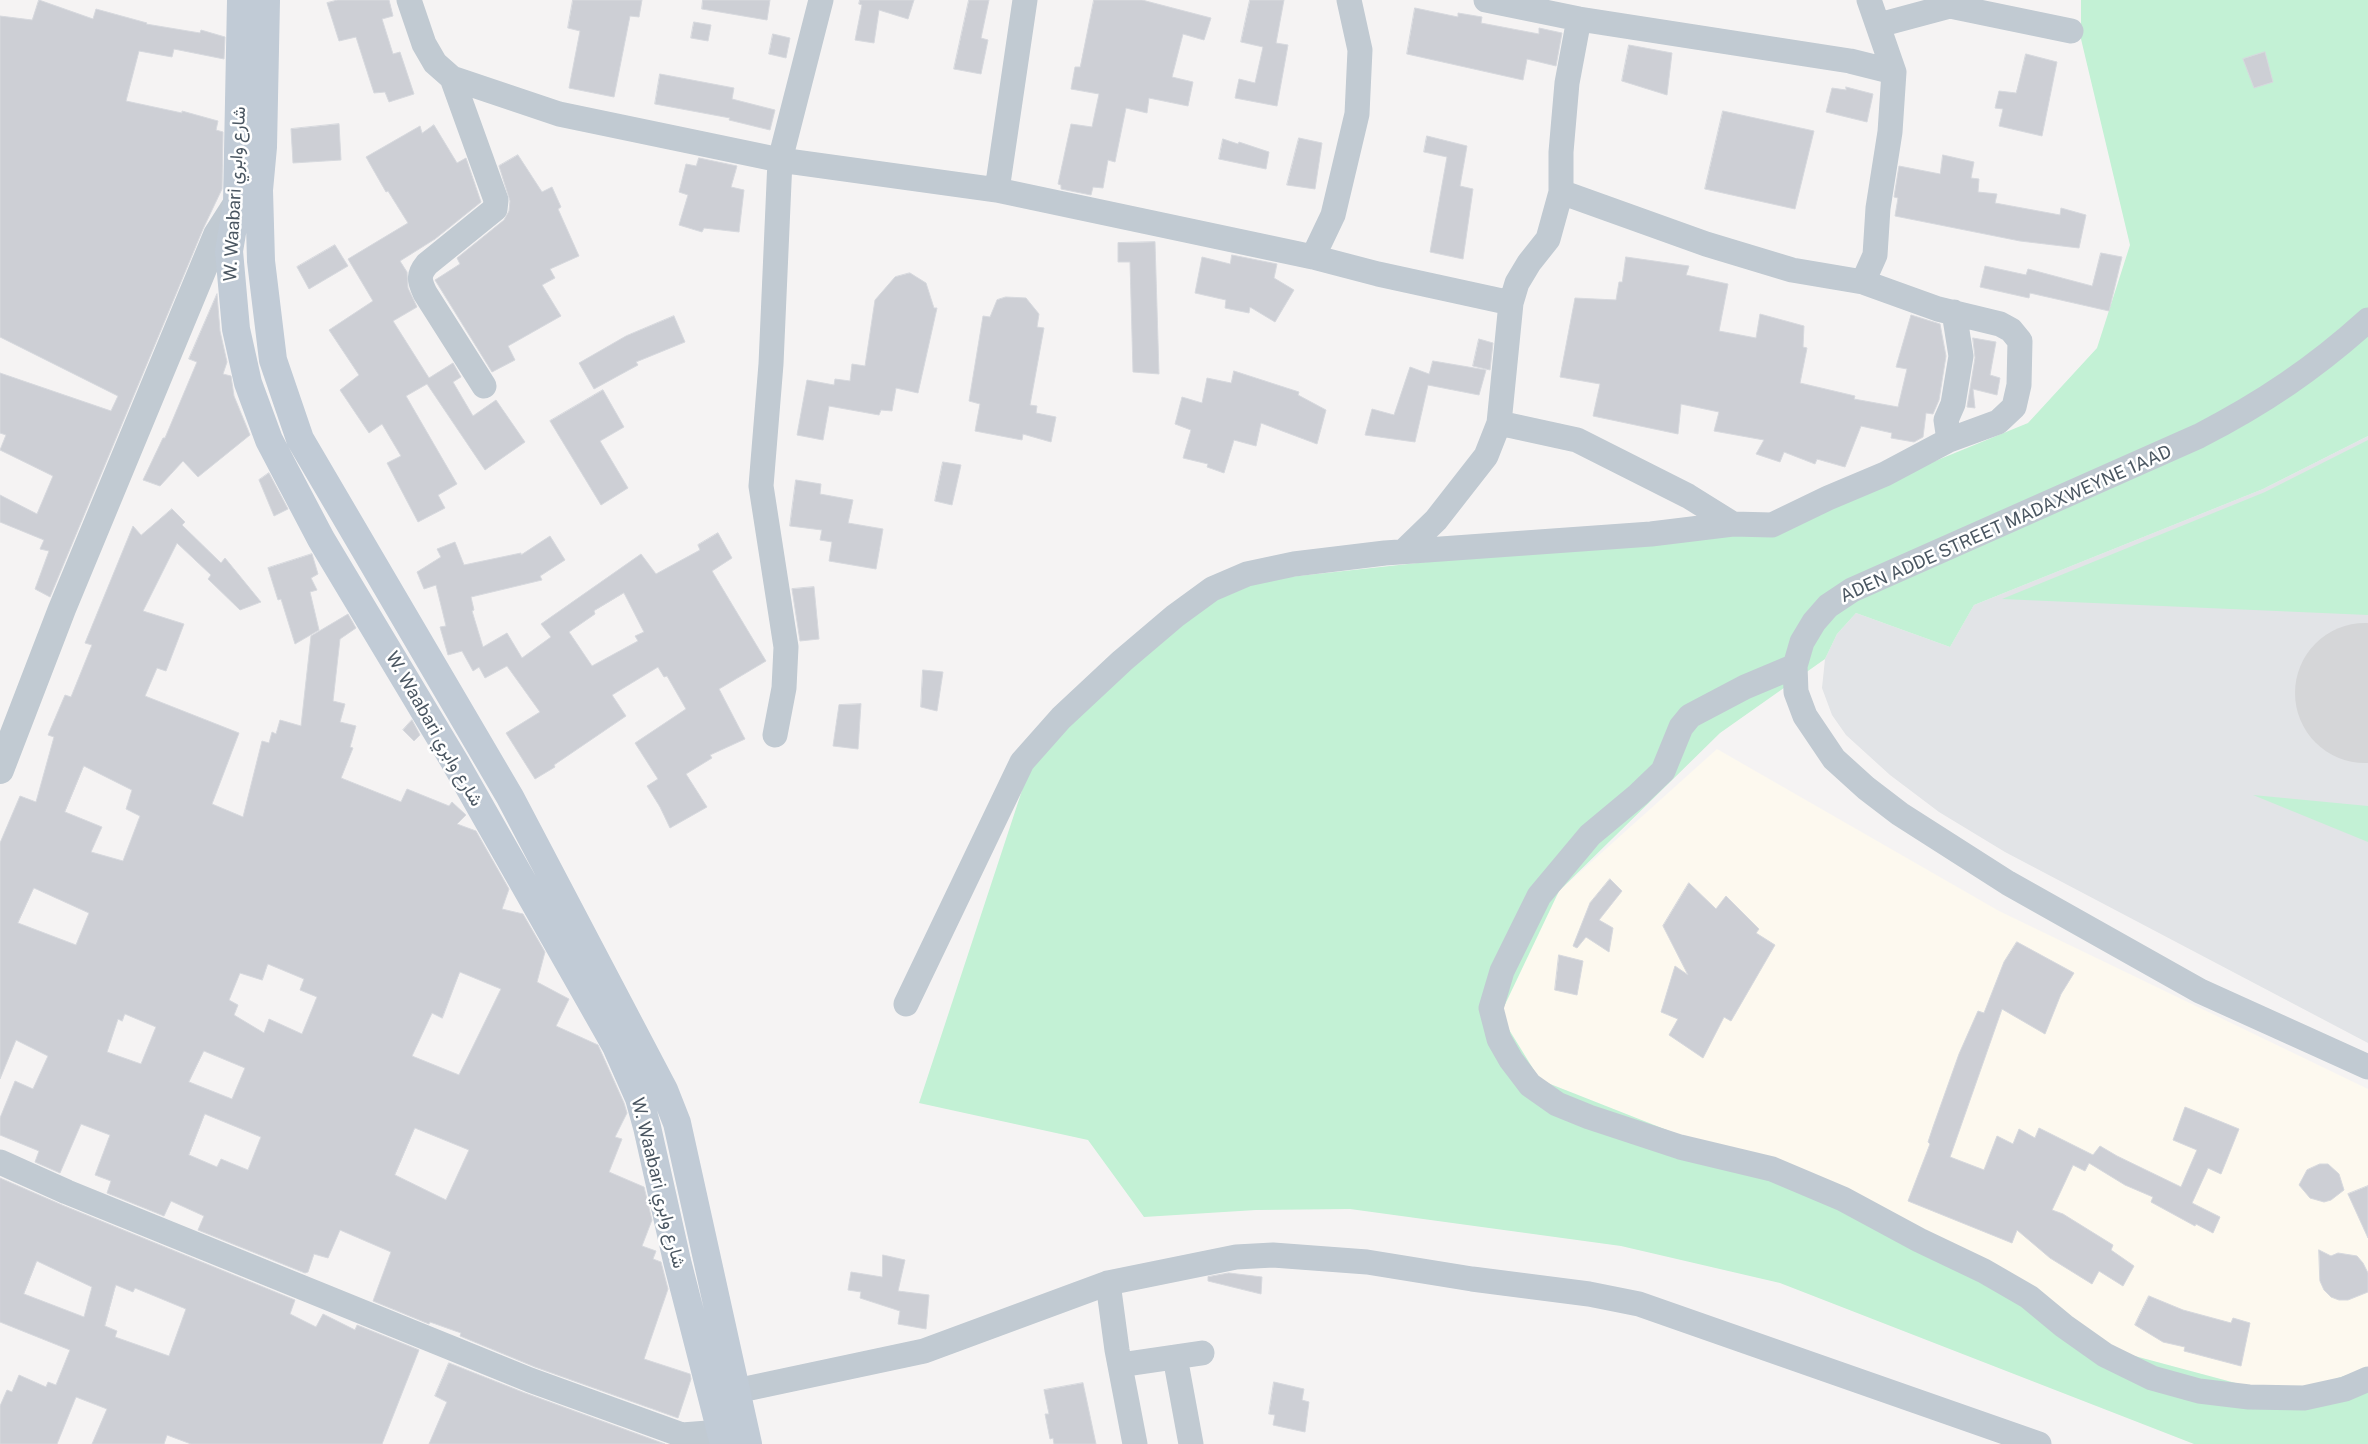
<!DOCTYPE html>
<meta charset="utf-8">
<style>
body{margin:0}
canvas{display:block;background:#f5f3f3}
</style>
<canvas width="2368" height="1444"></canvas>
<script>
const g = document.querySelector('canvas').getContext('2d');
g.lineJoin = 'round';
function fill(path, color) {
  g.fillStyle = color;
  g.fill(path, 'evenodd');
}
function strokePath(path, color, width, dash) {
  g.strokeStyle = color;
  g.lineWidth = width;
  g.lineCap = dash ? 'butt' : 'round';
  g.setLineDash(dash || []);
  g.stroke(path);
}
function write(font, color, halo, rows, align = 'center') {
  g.font = font + ' "Public Sans",Vazirmatn,sans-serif';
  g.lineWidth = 5;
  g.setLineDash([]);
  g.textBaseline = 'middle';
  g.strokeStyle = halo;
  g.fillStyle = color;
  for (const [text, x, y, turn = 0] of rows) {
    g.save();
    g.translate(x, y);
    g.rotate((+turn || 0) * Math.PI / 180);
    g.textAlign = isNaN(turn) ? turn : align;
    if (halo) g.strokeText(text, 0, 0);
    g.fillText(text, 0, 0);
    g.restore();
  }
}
fill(new Path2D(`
 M 1717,749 L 1999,911 L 2368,1089 L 2368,1368 L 2284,1396 L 2101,1347 L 1677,1134 L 1540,1080 L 1500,1015 L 1559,891 Z`), '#fdf9ef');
fill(new Path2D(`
 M 2368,436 L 2368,1043 L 2005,852 L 1939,812 L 1890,775 L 1846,735 L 1832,715 L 1822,688 L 1825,659 L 1837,634 L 1856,613 L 1950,647 L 1974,605 L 2263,489 Z`), '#e2e4e7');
fill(new Path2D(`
 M 2081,0 L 2368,0 L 2368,436 L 2263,489 L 1974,605 L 1950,647 L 1856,613 L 1837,634 L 1825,659 L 1720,733 L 1559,891 L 1500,1015 L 1540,1080 L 1677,1134 L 1876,1209 L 2101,1347 L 2284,1396 L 2368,1368 L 2368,1444 L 2194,1444 L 1780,1283 L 1621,1246 L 1350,1209 L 1256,1210 L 1144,1217 L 1088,1140 L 919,1103 L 1034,754 L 1225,584 L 1784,523 L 2028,423 L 2097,348 L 2130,245 L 2081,39 Z
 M 2368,440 L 2368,615 L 2002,599 L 2265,492 Z
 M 2253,795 L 2368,806 L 2368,842 Z`), '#c3f1d5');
strokePath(new Path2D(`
 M 2365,693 L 2368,693`), '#d5d6d8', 140);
const building = new Path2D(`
 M 39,0 L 93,19 L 96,9 L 147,23 L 146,24 L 200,33 L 201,30 L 225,37 L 224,59 L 174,49 L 172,57 L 139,51 L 126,101 L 182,113 L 182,111 L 218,121 L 216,130 L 223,132 L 222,189 L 203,229 L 50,597 L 35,589 L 49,551 L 40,549 L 44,540 L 0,522 L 0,495 L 37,514 L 53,476 L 0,450 L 6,435 L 0,433 L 0,373 L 111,411 L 118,396 L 0,337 L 0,16 L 32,20 Z
 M 338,0 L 389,0 L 393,16 L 382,19 L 393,54 L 400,52 L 414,94 L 389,102 L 385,92 L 374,93 L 356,37 L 339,41 L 327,3 Z
 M 573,0 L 642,0 L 639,17 L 630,16 L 614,97 L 569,88 L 580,31 L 568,28 Z
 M 703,0 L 770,0 L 767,20 L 702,9 Z
 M 860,0 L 914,0 L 908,19 L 879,10 L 874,43 L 855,40 L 862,5 L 859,4 Z
 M 969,0 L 989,0 L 981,38 L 988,40 L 981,74 L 954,69 Z
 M 1094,0 L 1142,0 L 1211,18 L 1204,40 L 1183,34 L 1172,77 L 1193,82 L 1188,106 L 1149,98 L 1147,113 L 1126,108 L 1115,162 L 1108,160 L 1103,188 L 1093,187 L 1091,195 L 1061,189 L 1061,185 L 1058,184 L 1071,124 L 1092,127 L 1099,94 L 1071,89 L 1075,67 L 1080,67 Z
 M 1250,0 L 1284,0 L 1276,43 L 1288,45 L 1277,106 L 1235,98 L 1239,79 L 1255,83 L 1263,47 L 1241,42 Z
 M 1415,8 L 1458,17 L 1458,13 L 1482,17 L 1481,23 L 1539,34 L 1539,28 L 1562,33 L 1556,66 L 1527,59 L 1523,80 L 1407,54 Z
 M 694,22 L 711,25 L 708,41 L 691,38 Z
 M 773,34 L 790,38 L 786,58 L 769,54 Z
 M 1629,45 L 1672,53 L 1667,95 L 1622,81 Z
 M 2265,52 L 2273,82 L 2254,88 L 2243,59 Z
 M 2026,54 L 2057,62 L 2042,136 L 1999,126 L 2003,109 L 1995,108 L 1999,91 L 2016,93 Z
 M 660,74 L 734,88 L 732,99 L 775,110 L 770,130 L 729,120 L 730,118 L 655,104 Z
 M 1846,87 L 1873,94 L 1867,122 L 1826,112 L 1832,88 L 1846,90 Z
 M 1723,111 L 1814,131 L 1795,209 L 1705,189 Z
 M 339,124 L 341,160 L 293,163 L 291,129 Z
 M 434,125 L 457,163 L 466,158 L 481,202 L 435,239 L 400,261 L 407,272 L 408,288 L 417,307 L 393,321 L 429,378 L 453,363 L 461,377 L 453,382 L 473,416 L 496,400 L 525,442 L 485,470 L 427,384 L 406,396 L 457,484 L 438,495 L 445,508 L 418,522 L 387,463 L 401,456 L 382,424 L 369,433 L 340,390 L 359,375 L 329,330 L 373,301 L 348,259 L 408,223 L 388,191 L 386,192 L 366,157 L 420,126 L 422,133 Z
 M 1427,136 L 1467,146 L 1460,186 L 1473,189 L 1463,259 L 1430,252 L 1447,157 L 1424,152 Z
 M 1299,138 L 1322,143 L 1315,189 L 1287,185 Z
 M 1223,139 L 1238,144 L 1239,142 L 1269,152 L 1266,169 L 1219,159 Z
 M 518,155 L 542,192 L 552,187 L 561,207 L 558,209 L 579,256 L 550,269 L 555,278 L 542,285 L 561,316 L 508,346 L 515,360 L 492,372 L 435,280 L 460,264 L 457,258 L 504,220 L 509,211 L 510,201 L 499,166 Z
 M 1943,155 L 1974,162 L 1971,178 L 1979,179 L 1978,192 L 1997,194 L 1995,203 L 2060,215 L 2061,208 L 2086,215 L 2079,248 L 2020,241 L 1895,216 L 1898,198 L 1894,197 L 1899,166 L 1940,174 Z
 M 699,158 L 737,166 L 731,187 L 744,190 L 739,232 L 704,228 L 702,232 L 679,225 L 688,195 L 679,192 L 686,164 L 696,166 Z
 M 1155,242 L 1159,374 L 1133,372 L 1130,262 L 1118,262 L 1118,243 Z
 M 335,245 L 348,266 L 309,289 L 297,267 Z
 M 2101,253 L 2122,257 L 2109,311 L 2030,293 L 2029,298 L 1980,287 L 1985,266 L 2026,275 L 2028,269 L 2092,286 Z
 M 1232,255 L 1277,264 L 1274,278 L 1294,290 L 1275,322 L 1250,307 L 1249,313 L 1225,308 L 1226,300 L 1195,293 L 1202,257 L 1230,264 Z
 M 1626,257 L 1689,266 L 1686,275 L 1728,284 L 1719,331 L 1756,338 L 1760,314 L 1804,326 L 1803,347 L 1807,348 L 1800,383 L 1855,396 L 1854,399 L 1898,407 L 1907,369 L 1896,367 L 1911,315 L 1940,324 L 1946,356 L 1939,400 L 1933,414 L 1926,413 L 1923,437 L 1914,442 L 1891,438 L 1892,433 L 1861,426 L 1845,467 L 1817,459 L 1815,464 L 1784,452 L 1780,462 L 1756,454 L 1764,440 L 1714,431 L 1719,412 L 1681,404 L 1678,434 L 1593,416 L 1600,384 L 1560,377 L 1575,298 L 1616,300 L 1619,282 L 1622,282 Z
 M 910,273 L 926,283 L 934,308 L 937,308 L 918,393 L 896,388 L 892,411 L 881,410 L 879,415 L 829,406 L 823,440 L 797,435 L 807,380 L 834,385 L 835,379 L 850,381 L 852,364 L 865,366 L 875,300 L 895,277 Z
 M 217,294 L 220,331 L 227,362 L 223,374 L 231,376 L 234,396 L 250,435 L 198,477 L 183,461 L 160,486 L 143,480 L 163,438 L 165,438 L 197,362 L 189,359 Z
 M 1006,297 L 1026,298 L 1039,314 L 1037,327 L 1044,328 L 1030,405 L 1037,406 L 1036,413 L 1056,417 L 1051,442 L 1023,434 L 1022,440 L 975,431 L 980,404 L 969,401 L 983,316 L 990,317 L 997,300 Z
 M 674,316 L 685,342 L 636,362 L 638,365 L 594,389 L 579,363 L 626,336 Z
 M 1973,338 L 1996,342 L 1990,375 L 2000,378 L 1997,395 L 1973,389 L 1975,408 L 1967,407 L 1975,358 Z
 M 1479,339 L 1493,343 L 1490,370 L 1473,366 Z
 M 1433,361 L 1486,370 L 1479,395 L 1428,385 L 1415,442 L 1365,435 L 1372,409 L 1394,415 L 1410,367 L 1429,374 Z
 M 1234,371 L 1299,392 L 1298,395 L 1326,410 L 1317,444 L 1261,423 L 1256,446 L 1234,440 L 1224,473 L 1207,467 L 1208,464 L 1183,458 L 1191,430 L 1175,424 L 1182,397 L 1202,403 L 1207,378 L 1231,383 Z
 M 603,390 L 624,427 L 600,441 L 628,488 L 601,505 L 550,421 Z
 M 943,462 L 961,465 L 952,505 L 935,501 Z
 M 269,473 L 288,509 L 274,516 L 259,480 Z
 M 796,480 L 821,484 L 820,494 L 853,500 L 848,523 L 883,529 L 876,569 L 829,561 L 832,542 L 820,540 L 822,530 L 790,526 Z
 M 172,509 L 185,522 L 182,525 L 221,563 L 225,558 L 261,602 L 240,610 L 208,579 L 211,575 L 177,543 L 143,611 L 184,624 L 166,671 L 157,668 L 145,696 L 239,733 L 212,804 L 243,817 L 262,741 L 269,743 L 272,732 L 276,734 L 280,720 L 301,726 L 311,636 L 348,614 L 356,628 L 340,639 L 333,701 L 345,704 L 340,722 L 356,726 L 350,747 L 353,748 L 341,778 L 401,802 L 407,789 L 449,806 L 452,802 L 466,815 L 457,824 L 476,831 L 509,889 L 502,909 L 523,914 L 545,952 L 537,982 L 569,999 L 556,1026 L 598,1045 L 624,1103 L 627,1113 L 615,1137 L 622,1139 L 609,1172 L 644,1187 L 652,1220 L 642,1246 L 656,1251 L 653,1259 L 661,1262 L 668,1289 L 644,1359 L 690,1374 L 691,1379 L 678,1418 L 535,1367 L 460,1336 L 461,1333 L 430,1322 L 429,1324 L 373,1301 L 391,1252 L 340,1230 L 328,1258 L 314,1254 L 308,1272 L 305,1273 L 198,1230 L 204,1216 L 171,1201 L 164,1216 L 107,1193 L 111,1181 L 95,1175 L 110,1135 L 81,1124 L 60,1173 L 35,1162 L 39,1151 L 0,1135 L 0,1118 L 15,1081 L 33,1089 L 48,1056 L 16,1040 L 0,1079 L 0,843 L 20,796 L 36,802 L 54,737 L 48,735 L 65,695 L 71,697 L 92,645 L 85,643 L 133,526 L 141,535 ZM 84,766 L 132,790 L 126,809 L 140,816 L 123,861 L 91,852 L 102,827 L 65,812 ZM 34,888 L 89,913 L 76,945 L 18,923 ZM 268,964 L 304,979 L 300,990 L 317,997 L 302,1034 L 269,1019 L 264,1033 L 234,1015 L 238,1005 L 229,1000 L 240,973 L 262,980 ZM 460,972 L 501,989 L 459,1075 L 412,1056 L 432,1013 L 442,1018 ZM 125,1014 L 156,1027 L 141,1064 L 107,1052 L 118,1019 L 122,1021 ZM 204,1051 L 245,1068 L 232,1099 L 189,1082 ZM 205,1114 L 261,1137 L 248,1170 L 221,1159 L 217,1167 L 189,1155 ZM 415,1128 L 469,1150 L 446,1200 L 395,1175 Z
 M 718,533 L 732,558 L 712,571 L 766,661 L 719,689 L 745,739 L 710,755 L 712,758 L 686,774 L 707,807 L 670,828 L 660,807 L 647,786 L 658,779 L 635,743 L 686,709 L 667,676 L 664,677 L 658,667 L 612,695 L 626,716 L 554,765 L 555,767 L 535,779 L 506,733 L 540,712 L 507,666 L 485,678 L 479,667 L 473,671 L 462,651 L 448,655 L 440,627 L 446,626 L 436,585 L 424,589 L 417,572 L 441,557 L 437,549 L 455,542 L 464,565 L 521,553 L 521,555 L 550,536 L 565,560 L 540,576 L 542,580 L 471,597 L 474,610 L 472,611 L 483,647 L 507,633 L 522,658 L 551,637 L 541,624 L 641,554 L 656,574 L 700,550 L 698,545 ZM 624,593 L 644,632 L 635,636 L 638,641 L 592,666 L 569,632 L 595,614 L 594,611 Z
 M 312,554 L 318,574 L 311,578 L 317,590 L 310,592 L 319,630 L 295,644 L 281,599 L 278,600 L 268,568 Z
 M 814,587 L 819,639 L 800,641 L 792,589 Z
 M 923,670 L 943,672 L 937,711 L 921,707 Z
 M 861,704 L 858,749 L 833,746 L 839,705 Z
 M 412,720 L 420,735 L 414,741 L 403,730 Z
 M 1610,879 L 1622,891 L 1599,920 L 1613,928 L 1609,952 L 1586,937 L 1577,948 L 1573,946 L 1590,903 Z
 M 1689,883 L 1716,909 L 1726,896 L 1759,929 L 1756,933 L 1775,945 L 1731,1021 L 1724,1017 L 1703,1058 L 1669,1035 L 1678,1019 L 1661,1012 L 1675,966 L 1688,975 L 1663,926 Z
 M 2017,942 L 2074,973 L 2061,994 L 2045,1034 L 2002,1009 L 1950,1157 L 1984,1170 L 1997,1136 L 2013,1144 L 2019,1129 L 2035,1138 L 2039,1128 L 2093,1155 L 2100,1146 L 2117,1156 L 2181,1187 L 2197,1150 L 2173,1140 L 2185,1107 L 2239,1129 L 2221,1174 L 2208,1168 L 2192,1203 L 2220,1217 L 2213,1233 L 2196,1224 L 2195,1226 L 2151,1202 L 2153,1197 L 2125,1185 L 2089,1163 L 2085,1171 L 2073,1165 L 2052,1210 L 2063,1214 L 2113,1245 L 2111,1250 L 2134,1266 L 2123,1286 L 2099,1271 L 2092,1284 L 2050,1258 L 2017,1230 L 2012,1243 L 1908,1201 L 1930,1144 L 1928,1142 L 1933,1127 L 1959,1054 L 1978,1011 L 1984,1013 L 2004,962 Z
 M 1559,955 L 1583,961 L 1577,995 L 1555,990 Z
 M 2320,1164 L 2328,1164 L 2339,1174 L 2344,1190 L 2331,1200 L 2324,1202 L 2310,1198 L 2299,1185 L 2307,1170 Z
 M 0,1178 L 62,1205 L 295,1300 L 290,1314 L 316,1327 L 323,1314 L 355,1330 L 357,1325 L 419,1350 L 382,1444 L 191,1444 L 167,1435 L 164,1444 L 92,1444 L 107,1409 L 76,1397 L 57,1444 L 0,1444 L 0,1406 L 7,1390 L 12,1392 L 19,1375 L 46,1387 L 48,1382 L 56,1385 L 70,1350 L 0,1322 ZM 37,1261 L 92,1287 L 84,1317 L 24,1294 ZM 116,1285 L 133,1292 L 135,1288 L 186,1309 L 169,1356 L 115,1337 L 117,1331 L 105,1326 Z
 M 2368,1186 L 2368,1238 L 2348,1194 Z
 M 2319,1250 L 2331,1256 L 2338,1253 L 2357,1256 L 2363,1263 L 2368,1273 L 2368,1292 L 2348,1300 L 2339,1300 L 2331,1297 L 2324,1290 L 2320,1281 Z
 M 883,1255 L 905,1260 L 898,1291 L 929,1295 L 926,1329 L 898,1324 L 900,1311 L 860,1298 L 861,1292 L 848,1290 L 851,1272 L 882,1277 Z
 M 1229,1273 L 1262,1277 L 1261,1294 L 1208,1281 L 1208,1277 Z
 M 2149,1296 L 2183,1310 L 2231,1323 L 2233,1318 L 2250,1323 L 2241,1366 L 2184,1351 L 2185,1347 L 2163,1342 L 2135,1325 Z
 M 449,1363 L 525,1393 L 665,1444 L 429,1444 L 447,1402 L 435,1396 Z
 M 1274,1382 L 1304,1389 L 1302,1400 L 1309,1402 L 1305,1432 L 1273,1425 L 1275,1415 L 1269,1414 Z
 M 1083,1383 L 1096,1444 L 1054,1444 L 1053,1438 L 1050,1439 L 1045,1414 L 1049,1414 L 1044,1390 Z`);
fill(building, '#cdcfd5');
strokePath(building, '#d7d9de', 1);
strokePath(new Path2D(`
 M 409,0 L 424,44 L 435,63 L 452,78 L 559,114 L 780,160 L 997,190 L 1313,257 L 1378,274 L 1511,303
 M 1486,0 L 1579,19 L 1850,61 L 1894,72 L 1890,132 L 1878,208 L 1875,255 L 1863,282
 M 1869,0 L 1894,72
 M 1879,25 L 1950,6 L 2071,31
 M 452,78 L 496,200 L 495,209 L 427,264 C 418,275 419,280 425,293 L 484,386
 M 997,190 L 1025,0
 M 1313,257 L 1333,215 L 1357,114 L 1360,50 L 1349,0
 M 2368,320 C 2315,368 2263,403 2199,436 L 1852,590 L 1828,606 L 1814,622 L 1802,642 L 1795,666 L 1796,692 L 1805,716 L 1834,759 L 1866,788 L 1900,814 L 2008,883 L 2200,991 L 2368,1067
 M 1499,423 L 1577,440 L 1688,496 L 1733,524
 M 1949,440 L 1946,420 L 1953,404 L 1961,356 L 1954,312
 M 1404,551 L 1436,520 L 1486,456 L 1499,423 L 1511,303 L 1517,283 L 1529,263 L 1548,239 L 1561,192 L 1561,152 L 1567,83 L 1579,19
 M 1795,666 L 1745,687 L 1690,716 L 1681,727 L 1663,771 L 1638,795 L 1590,835 L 1539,896 L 1502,971 L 1491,1008 L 1499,1039 L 1511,1060 L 1530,1085 L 1557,1104 L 1589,1117 L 1680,1147 L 1772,1169 L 1843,1199 L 1919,1240 L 1984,1271 L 2029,1297 L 2064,1326 L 2105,1355 L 2152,1378 L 2199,1391 L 2249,1397 L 2304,1398 L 2345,1389 L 2368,1379
 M 775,735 L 784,688 L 786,647 L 761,486 L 771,364 L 780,160 L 821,0
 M 906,1004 L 1022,762 L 1061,718 L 1122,661 L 1175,616 L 1212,589 L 1247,574 L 1294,564 L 1385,553 L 1651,534 L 1733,524 L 1772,525 L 1828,498 L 1885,474 L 1949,440 L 1998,422 L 2014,407 L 2019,385 L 2020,341 L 2011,330 L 2000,324 L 1938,309 L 1863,282 L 1792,270 L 1706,244 L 1561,192
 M 0,1162 L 67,1192 L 530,1380 L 682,1435 L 721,1432
 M 1108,1283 L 1117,1350 L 1135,1444
 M 1175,1357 L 1191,1444
 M 1120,1365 L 1202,1353
 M 736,1391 L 924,1351 L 1108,1283 L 1236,1257 L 1273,1255 L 1367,1262 L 1472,1279 L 1589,1294 L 1639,1304 L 2039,1444`), '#c1cad2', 25);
strokePath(new Path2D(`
 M 0,770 L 62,609 L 217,235 L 238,202`), '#c1cad2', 28);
strokePath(new Path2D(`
 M 241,0 L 237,203 L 229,251 L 236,329 L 248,383 L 269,440 L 321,539 L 456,764 L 616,1046 L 639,1098 L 647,1127 L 677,1261 L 724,1444
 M 266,0 L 263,147 L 259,190 L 261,261 L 273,360 L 300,439 L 510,797 L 664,1090 L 677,1123 L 748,1444`), '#c1cbd6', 28);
write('18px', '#4a5661', '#fff', [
 ["W. Waabari شارع وابري",235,194,-87],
 ["ADEN ADDE STREET MADAXWEYNE 1AAD",2006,524,-24],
 ["W. Waabari شارع وابري",434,729,60],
 ["W. Waabari شارع وابري",658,1183,76]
]);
</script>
